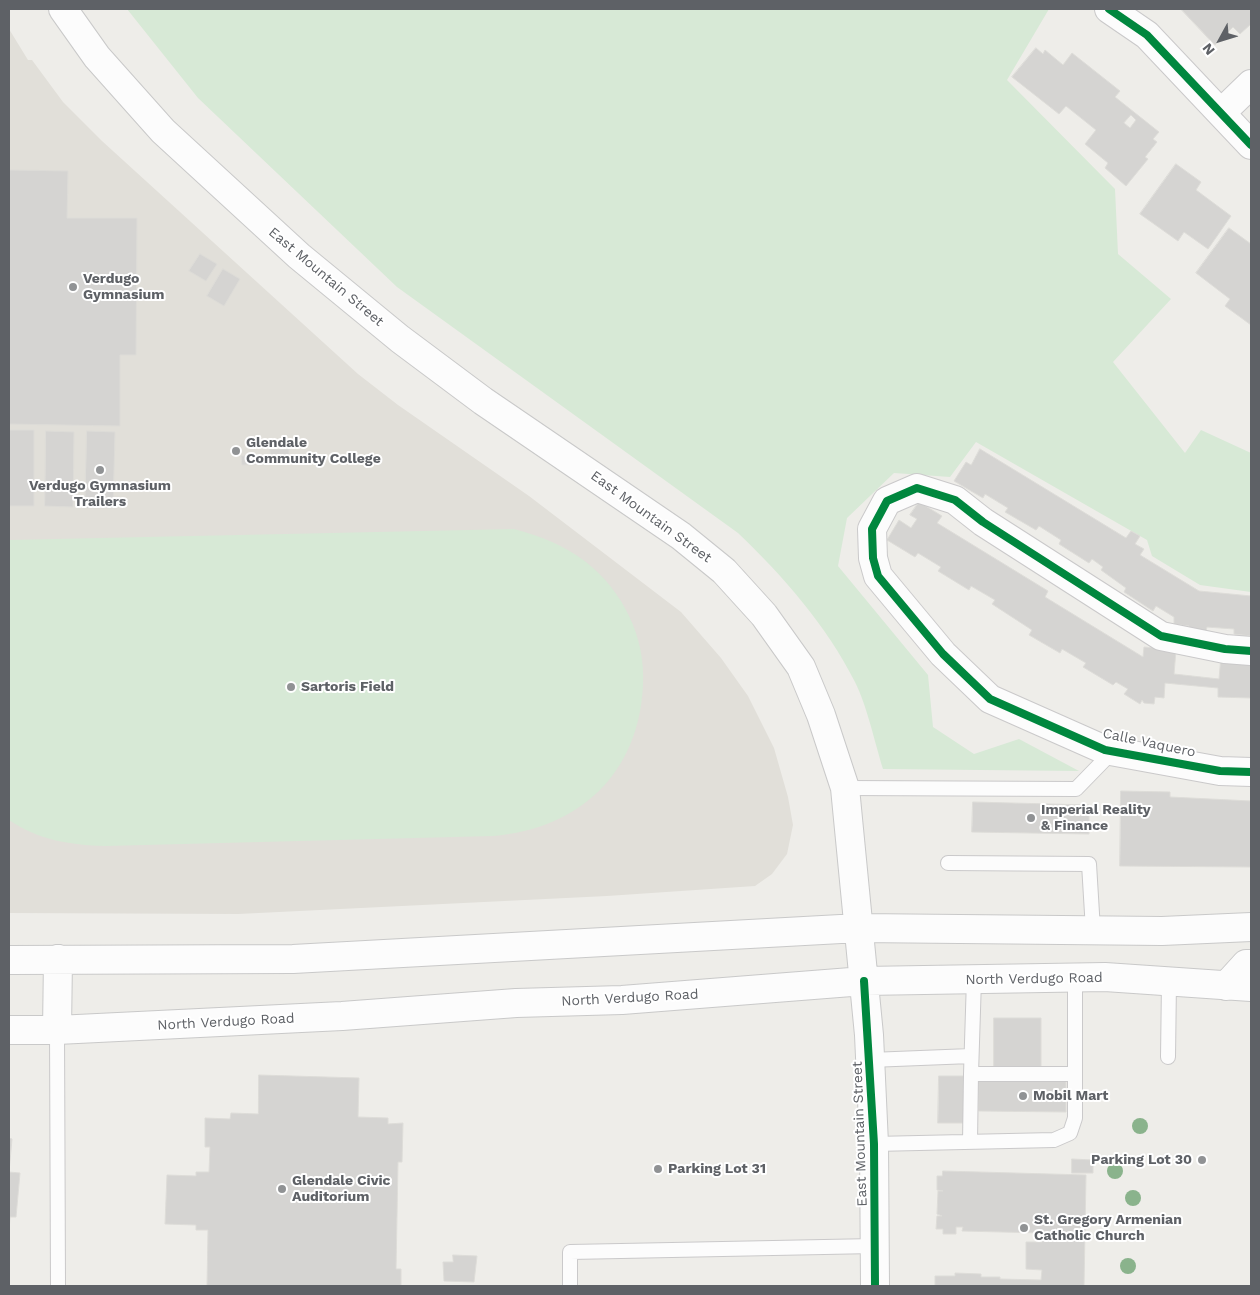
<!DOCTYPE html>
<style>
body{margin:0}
#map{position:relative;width:1260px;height:1295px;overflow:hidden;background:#eeede9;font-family:"Work Sans",sans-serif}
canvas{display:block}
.frame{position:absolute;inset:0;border:10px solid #5e6166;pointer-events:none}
.north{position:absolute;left:1195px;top:15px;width:50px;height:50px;-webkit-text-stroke:4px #fff;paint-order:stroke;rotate:231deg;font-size:14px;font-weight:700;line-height:20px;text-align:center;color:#5e6166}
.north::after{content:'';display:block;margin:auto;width:18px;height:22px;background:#5e6166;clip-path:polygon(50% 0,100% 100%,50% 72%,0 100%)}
</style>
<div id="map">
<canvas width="1260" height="1295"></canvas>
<div class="frame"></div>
<div class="north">N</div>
</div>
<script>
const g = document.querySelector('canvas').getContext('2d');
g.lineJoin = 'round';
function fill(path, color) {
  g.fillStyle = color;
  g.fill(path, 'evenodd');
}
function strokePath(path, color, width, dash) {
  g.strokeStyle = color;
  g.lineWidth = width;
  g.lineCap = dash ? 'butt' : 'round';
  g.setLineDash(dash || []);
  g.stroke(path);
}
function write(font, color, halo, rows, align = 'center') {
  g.font = font + ' "Work Sans",sans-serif';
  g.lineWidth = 4;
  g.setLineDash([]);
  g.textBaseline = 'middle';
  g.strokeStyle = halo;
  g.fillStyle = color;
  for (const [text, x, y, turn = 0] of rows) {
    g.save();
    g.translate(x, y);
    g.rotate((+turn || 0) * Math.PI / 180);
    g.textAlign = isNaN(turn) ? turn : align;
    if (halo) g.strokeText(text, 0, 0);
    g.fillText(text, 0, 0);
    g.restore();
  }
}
fill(new Path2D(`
 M 9,29 L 28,60 L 32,60 L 63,102 L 102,141 L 358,374 L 398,405 L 529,496 L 681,612 L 721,658 L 748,696 L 774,748 L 788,797 L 793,825 L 787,854 L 772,874 L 755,886 L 607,896 L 238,914 L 9,913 Z`), '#e1dfd9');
fill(new Path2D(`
 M 127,9 L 1049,9 L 1007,80 L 1115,189 L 1118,254 L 1171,299 L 1113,362 L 1185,453 L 1201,430 L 1251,453 L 1251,592 L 1200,585 L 1152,556 L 1147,540 L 976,442 L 950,477 L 894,473 L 847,518 L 838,566 L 928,675 L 933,727 L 974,754 L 1019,739 L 1079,771 L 883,769 C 875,743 867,706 855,682 C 826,625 784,577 738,533 L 397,287 L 198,98 Z
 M 514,529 C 540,536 564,545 586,562 C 623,591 646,638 643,685 C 639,773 580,829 493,836 L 105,846 C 70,845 38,840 9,820 L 9,540 Z`), '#d7e9d6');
const building = new Path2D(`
 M 1181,9 L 1251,9 L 1251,24 L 1240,34 L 1233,27 L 1215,45 Z
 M 1036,48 L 1043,54 L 1045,50 L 1063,65 L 1072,53 L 1120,91 L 1115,97 L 1159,132 L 1153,139 L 1157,142 L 1145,157 L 1148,159 L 1126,186 L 1105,168 L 1108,163 L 1085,144 L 1096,130 L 1066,106 L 1059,114 L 1012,77 ZM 1131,115 L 1136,120 L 1130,128 L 1124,123 Z
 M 1176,164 L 1201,182 L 1196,190 L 1231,216 L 1208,249 L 1184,232 L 1178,241 L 1140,214 Z
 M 9,170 L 68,171 L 67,218 L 137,218 L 136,355 L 120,355 L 120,426 L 9,424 Z
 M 1229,228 L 1251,244 L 1251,325 L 1225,306 L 1230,299 L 1196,273 Z
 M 200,254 L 217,264 L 206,281 L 189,271 Z
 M 223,269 L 240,279 L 224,306 L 207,296 Z
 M 9,430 L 34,430 L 34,506 L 9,506 Z
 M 46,431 L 74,432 L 73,507 L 45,506 Z
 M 87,431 L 115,432 L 113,508 L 85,508 Z
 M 270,449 L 289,449 L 289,464 L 242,465 L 241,456 L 270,455 Z
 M 980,449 L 1126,538 L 1131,531 L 1140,536 L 1135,544 L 1144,549 L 1140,555 L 1199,591 L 1251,596 L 1251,636 L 1234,634 L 1234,629 L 1207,627 L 1206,631 L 1189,630 L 1189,626 L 1174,624 L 1174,617 L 1156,606 L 1153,611 L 1124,592 L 1126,588 L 1101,570 L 1103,567 L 1092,559 L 1089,563 L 1059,544 L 1061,540 L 1039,526 L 1036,530 L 1005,512 L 1008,508 L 985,494 L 983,498 L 954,481 L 966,462 L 971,465 Z
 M 919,502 L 942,516 L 937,523 L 1048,591 L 1045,597 L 1143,657 L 1144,647 L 1176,650 L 1174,674 L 1219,679 L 1221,656 L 1251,659 L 1251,698 L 1218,697 L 1218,688 L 1165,683 L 1164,698 L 1155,697 L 1154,704 L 1144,703 L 1142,700 L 1140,704 L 1124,694 L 1128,689 L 1116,682 L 1113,685 L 1083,667 L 1086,663 L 1062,649 L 1060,653 L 1029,635 L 1032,630 L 992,604 L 995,600 L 971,586 L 969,590 L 938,571 L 941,567 L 918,553 L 915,557 L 887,540 L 899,520 L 911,528 L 917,519 L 910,515 Z
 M 1121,791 L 1170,792 L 1170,797 L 1251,801 L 1251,867 L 1120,866 Z
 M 973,802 L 1089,805 L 1089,834 L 972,832 Z
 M 994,1018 L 1041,1018 L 1041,1072 L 994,1071 Z
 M 259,1075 L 359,1078 L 358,1117 L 388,1118 L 388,1124 L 403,1123 L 402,1162 L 398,1162 L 396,1269 L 401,1269 L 401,1286 L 207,1286 L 208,1230 L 196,1230 L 196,1225 L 165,1224 L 167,1175 L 196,1176 L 196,1172 L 209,1172 L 210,1147 L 205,1147 L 205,1118 L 230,1119 L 231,1113 L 258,1114 Z
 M 939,1076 L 967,1076 L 966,1123 L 938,1123 Z
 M 979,1080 L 1066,1081 L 1066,1112 L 979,1111 Z
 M 9,1138 L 12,1139 L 9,1172 L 20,1173 L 16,1217 L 10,1217 L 9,1231 Z
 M 1072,1159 L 1093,1160 L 1093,1173 L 1072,1173 Z
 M 943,1171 L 1086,1175 L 1084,1286 L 935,1286 L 935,1276 L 955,1276 L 955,1273 L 981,1274 L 981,1277 L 1000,1277 L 1000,1279 L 1041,1280 L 1042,1270 L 1026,1269 L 1026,1242 L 1042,1242 L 1042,1233 L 962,1231 L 963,1227 L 956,1227 L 956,1234 L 943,1234 L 943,1229 L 936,1229 L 937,1216 L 942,1216 L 937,1214 L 938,1191 L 943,1191 L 937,1190 L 937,1176 L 942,1176 Z
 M 453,1255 L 477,1256 L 474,1282 L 444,1281 L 443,1262 L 453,1262 Z`);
fill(building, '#d5d4d2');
strokePath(building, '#dddcd8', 1);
const lane = new Path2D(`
 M 845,788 L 1076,789 L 1113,751
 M 948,863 L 1089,864 L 1093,930
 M 974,979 L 971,1074 L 1075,1074
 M 57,1030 L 58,1286
 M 1168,1057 L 1169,982
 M 870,1060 L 971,1056
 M 970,1142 L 971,1074
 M 874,1144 L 1054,1140 L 1070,1133 L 1075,1118 L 1075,978
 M 570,1286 L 570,1252 L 875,1246`);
const street = new Path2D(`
 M 1109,9 L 1147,35 L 1251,145
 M 1221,113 L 1251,84
 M 1251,651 L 1225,649 L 1161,636 L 983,522 L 955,500 L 917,488 L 887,501 L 872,529 L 873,558 L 878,576 L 943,654 L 990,699 L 1105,750 L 1220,771 L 1251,772`);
const secondary = new Path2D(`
 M 63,9 L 97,57 L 163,131 L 299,256 L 400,339 L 483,401 L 681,536 L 724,571 L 764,615 L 801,667 L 821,715 L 845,788 L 869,1035 L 874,1144 L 875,1286
 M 9,960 L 293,959 L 859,928 L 1162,931 L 1251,927
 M 1226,986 L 1246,964 L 1251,964
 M 9,1030 L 57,1030 L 342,1016 L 516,1003 L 622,1000 L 864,981 L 1105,977 L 1251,987
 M 57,1030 L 58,959`);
strokePath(lane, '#cac9ca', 16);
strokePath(street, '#cac9ca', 30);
strokePath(secondary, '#c9c9c9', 30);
strokePath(lane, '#fcfcfc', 14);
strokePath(street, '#fcfcfc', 28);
strokePath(secondary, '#fcfcfc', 28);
strokePath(new Path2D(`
 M 1109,9 L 1147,35 L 1251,145
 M 1251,651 L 1225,649 L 1161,636 L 983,522 L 955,500 L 917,488 L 887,501 L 872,529 L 873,558 L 878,576 L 943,654 L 990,699 L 1105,750 L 1220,771 L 1251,772
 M 864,981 L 874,1144 L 875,1286`), '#00873e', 8);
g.fillStyle = '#8ab38c';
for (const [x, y] of [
 [1140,1126],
 [1115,1171],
 [1133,1198],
 [1128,1266]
]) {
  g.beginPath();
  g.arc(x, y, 8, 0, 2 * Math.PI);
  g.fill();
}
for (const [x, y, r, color] of [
 [73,287,5,"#909294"],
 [236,451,5,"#909294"],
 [100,470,5,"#909294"],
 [291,687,5,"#909294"],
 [1031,818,5,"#909294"],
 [1023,1096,5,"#909294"],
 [1202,1160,5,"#909294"],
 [658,1169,5,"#909294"],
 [282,1189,5,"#909294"],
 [1024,1228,5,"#909294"]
]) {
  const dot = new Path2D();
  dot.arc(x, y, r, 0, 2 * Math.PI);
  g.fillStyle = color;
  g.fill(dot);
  strokePath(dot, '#fff', 2);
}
write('14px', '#5e6166', '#fff', [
 ["East Mountain Street",326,277,40],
 ["East Mountain Street",651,517,36],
 ["Calle Vaquero",1149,743,12],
 ["North Verdugo Road",1034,979,-1],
 ["North Verdugo Road",630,998,-3],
 ["North Verdugo Road",226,1022,-3],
 ["East Mountain Street",860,1134,-92]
]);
write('bold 14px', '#5e6166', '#fff', [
 ["Verdugo",83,279],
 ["Gymnasium",83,295],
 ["Glendale",246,443],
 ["Community College",246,459],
 ["Verdugo Gymnasium",100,486,"center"],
 ["Trailers",100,502,"center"],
 ["Sartoris Field",301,687],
 ["Imperial Reality",1041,810],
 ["& Finance",1041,826],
 ["Mobil Mart",1033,1096],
 ["Parking Lot 30",1192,1160,"right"],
 ["Parking Lot 31",668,1169],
 ["Glendale Civic",292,1181],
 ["Auditorium",292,1197],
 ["St. Gregory Armenian",1034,1220],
 ["Catholic Church",1034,1236]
], 'left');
</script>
